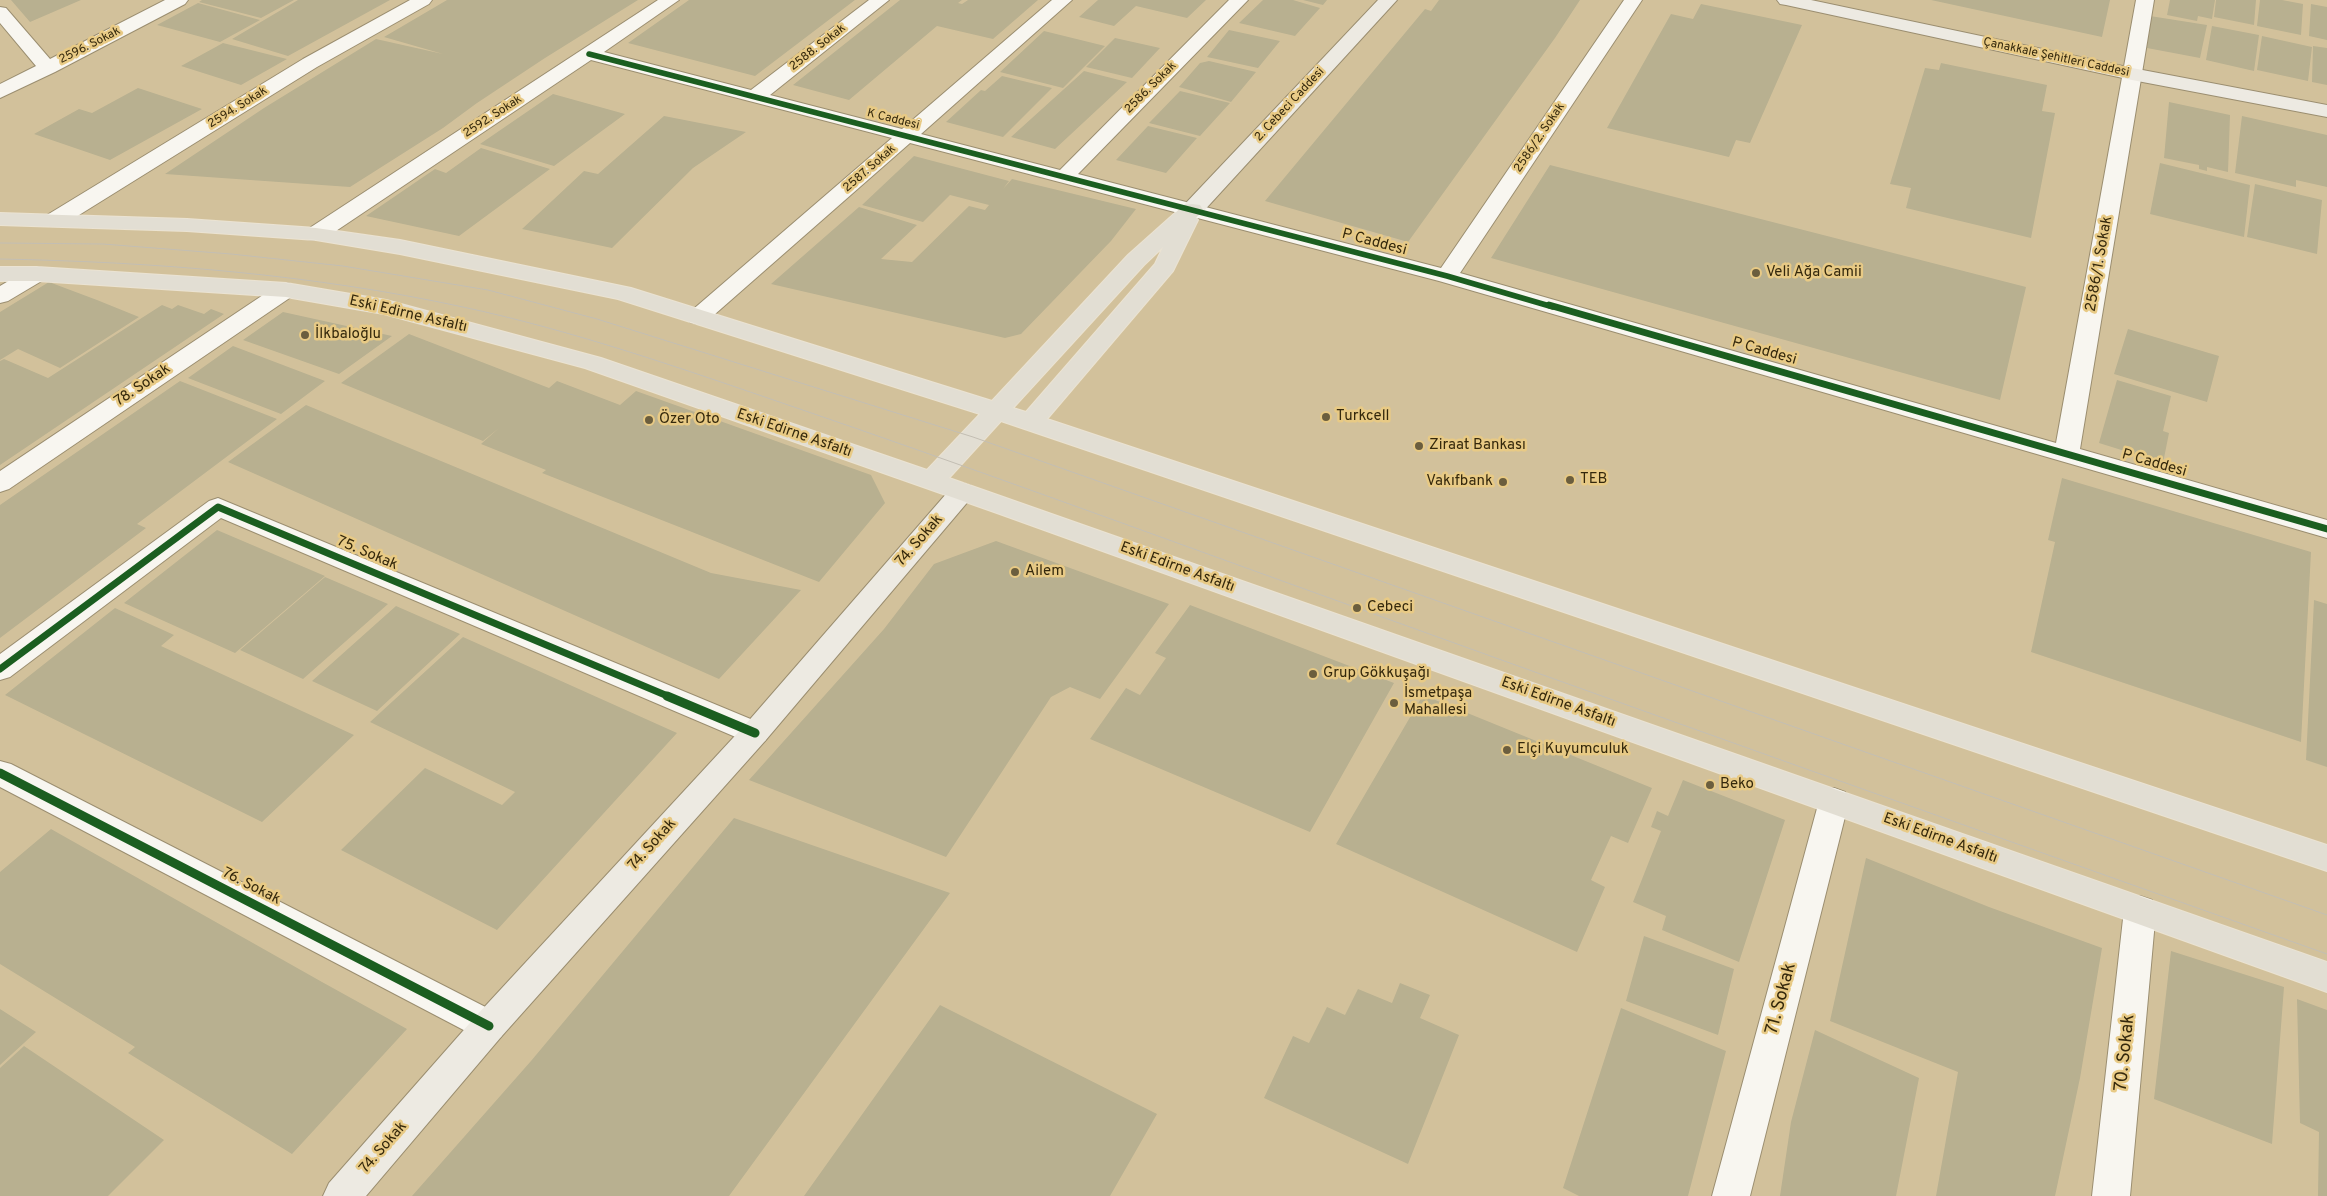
<!DOCTYPE html>
<meta charset="utf-8">
<style>
body{margin:0}
canvas{display:block;background:#d2c19b}
</style>
<canvas width="2327" height="1196"></canvas>
<script>
const g = document.querySelector('canvas').getContext('2d');
g.lineJoin = 'round';
function fill(path, color) {
  g.fillStyle = color;
  g.fill(path, 'evenodd');
}
function strokePath(path, color, width, dash) {
  g.strokeStyle = color;
  g.lineWidth = width;
  g.lineCap = dash ? 'butt' : 'round';
  g.setLineDash(dash || []);
  g.stroke(path);
}
function write(font, color, halo, rows, align = 'center') {
  g.font = font + ' Overpass,sans-serif';
  g.lineWidth = 5;
  g.setLineDash([]);
  g.textBaseline = 'middle';
  g.strokeStyle = halo;
  g.fillStyle = color;
  for (const [text, x, y, turn = 0] of rows) {
    g.save();
    g.translate(x, y);
    g.rotate((+turn || 0) * Math.PI / 180);
    g.textAlign = isNaN(turn) ? turn : align;
    if (halo) g.strokeText(text, 0, 0);
    g.fillText(text, 0, 0);
    g.restore();
  }
}
fill(new Path2D(`
 M 11,0 L 81,0 L 30,22 Z
 M 202,0 L 294,0 L 261,18 L 199,2 Z
 M 298,0 L 390,0 L 288,56 L 232,39 Z
 M 447,0 L 638,0 L 545,58 L 477,103 L 443,128 L 350,187 L 165,174 L 264,108 L 376,39 L 443,54 L 384,37 Z
 M 689,0 L 855,0 L 755,76 L 628,43 Z
 M 900,0 L 962,0 L 958,3 L 962,4 L 968,0 L 1038,0 L 993,39 L 937,26 L 849,100 L 793,85 Z
 M 1098,0 L 1206,0 L 1187,18 L 1136,6 L 1114,26 L 1079,17 Z
 M 1263,0 L 1293,0 L 1320,8 L 1295,36 L 1239,23 Z
 M 1303,0 L 1327,0 L 1323,5 Z
 M 1439,0 L 1580,0 L 1555,38 L 1408,242 L 1265,201 L 1425,9 L 1431,11 Z
 M 1931,0 L 2110,0 L 2102,37 Z
 M 2170,0 L 2215,0 L 2212,19 L 2198,16 L 2197,21 L 2167,15 Z
 M 2216,0 L 2256,0 L 2254,25 L 2214,17 Z
 M 2260,0 L 2282,0 L 2303,4 L 2301,35 L 2257,26 Z
 M 198,3 L 260,20 L 220,42 L 157,25 Z
 M 1701,4 L 1802,25 L 1750,143 L 1736,140 L 1729,157 L 1607,128 L 1671,14 L 1693,19 Z
 M 2311,4 L 2327,7 L 2327,40 L 2309,36 Z
 M 2150,16 L 2207,25 L 2200,58 L 2147,48 Z
 M 2212,26 L 2259,35 L 2254,71 L 2206,60 Z
 M 1229,30 L 1280,41 L 1258,68 L 1207,57 Z
 M 1044,31 L 1105,46 L 1063,88 L 1000,72 Z
 M 2262,36 L 2312,47 L 2308,81 L 2257,70 Z
 M 1115,38 L 1160,48 L 1132,78 L 1086,67 Z
 M 223,43 L 287,59 L 241,85 L 181,66 Z
 M 2313,46 L 2327,48 L 2327,85 L 2312,82 Z
 M 1209,61 L 1256,72 L 1231,102 L 1179,87 L 1200,63 Z
 M 1941,63 L 2047,85 L 2042,111 L 2055,113 L 2031,238 L 1906,208 L 1911,188 L 1890,184 L 1925,68 L 1939,70 Z
 M 1084,71 L 1127,82 L 1055,149 L 1011,137 Z
 M 1002,76 L 1052,88 L 1003,137 L 946,122 L 981,90 L 985,91 Z
 M 138,88 L 202,109 L 110,160 L 34,134 L 79,109 L 92,113 Z
 M 1180,91 L 1230,103 L 1200,136 L 1149,123 Z
 M 553,94 L 625,114 L 554,166 L 480,144 Z
 M 2169,102 L 2230,115 L 2228,172 L 2207,167 L 2207,171 L 2199,169 L 2199,165 L 2164,158 Z
 M 664,116 L 746,132 L 693,168 L 612,248 L 522,229 L 584,171 L 598,174 Z
 M 2242,116 L 2327,135 L 2327,187 L 2296,180 L 2296,187 L 2235,173 Z
 M 1148,126 L 1197,138 L 1166,173 L 1116,160 Z
 M 481,148 L 550,169 L 459,236 L 366,216 L 435,169 L 446,173 Z
 M 914,156 L 1009,181 L 1003,189 L 1012,179 L 1136,209 L 1111,241 L 1021,334 L 1005,338 L 771,284 L 859,207 L 917,225 L 881,259 L 912,262 L 969,206 L 985,210 L 989,205 L 950,195 L 923,222 L 862,205 Z
 M 2160,163 L 2250,185 L 2244,237 L 2150,214 Z
 M 1550,165 L 2026,287 L 2000,400 L 1491,258 Z
 M 2255,184 L 2322,200 L 2317,254 L 2247,237 Z
 M 49,282 L 97,300 L 139,317 L 60,368 L 18,349 L 0,360 L 0,312 Z
 M 162,305 L 172,309 L 178,305 L 204,314 L 211,309 L 224,314 L 0,465 L 0,361 L 4,359 L 48,378 Z
 M 283,312 L 392,336 L 339,374 L 243,340 Z
 M 2128,329 L 2219,356 L 2207,402 L 2114,374 Z
 M 409,334 L 549,388 L 557,381 L 620,405 L 636,391 L 871,475 L 885,503 L 819,582 L 542,473 L 546,470 L 481,444 L 499,428 L 483,441 L 341,383 Z
 M 233,346 L 325,381 L 281,414 L 188,378 Z
 M 2117,380 L 2171,396 L 2163,431 L 2169,433 L 2163,463 L 2099,443 Z
 M 180,381 L 277,419 L 137,524 L 146,528 L 0,638 L 0,505 Z
 M 306,405 L 711,573 L 801,590 L 719,679 L 228,462 Z
 M 2062,478 L 2311,552 L 2301,742 L 2031,652 L 2055,542 L 2048,540 Z
 M 217,530 L 325,576 L 235,653 L 124,603 Z
 M 996,541 L 1169,604 L 1100,699 L 1070,687 L 1051,697 L 946,857 L 749,780 L 884,629 L 934,564 Z
 M 325,577 L 388,604 L 303,679 L 240,650 Z
 M 2314,600 L 2327,604 L 2327,767 L 2306,760 Z
 M 1190,605 L 1394,683 L 1310,832 L 1090,739 L 1126,688 L 1140,695 L 1166,658 L 1155,653 Z
 M 396,606 L 460,634 L 377,711 L 312,681 Z
 M 115,608 L 174,635 L 161,646 L 354,735 L 262,822 L 5,695 Z
 M 463,637 L 677,733 L 497,930 L 341,850 L 425,768 L 502,805 L 515,792 L 370,722 Z
 M 1423,695 L 1652,788 L 1628,843 L 1611,836 L 1591,880 L 1605,887 L 1577,952 L 1336,844 Z
 M 1683,780 L 1785,820 L 1739,962 L 1662,930 L 1666,916 L 1633,902 L 1661,831 L 1651,827 L 1657,811 L 1668,816 Z
 M 734,818 L 950,893 L 729,1196 L 412,1196 L 531,1061 Z
 M 51,829 L 322,982 L 407,1029 L 292,1154 L 128,1053 L 135,1047 L 0,964 L 0,872 Z
 M 1866,858 L 1989,907 L 2102,948 L 2080,1078 L 2055,1196 L 1936,1196 L 1958,1072 L 1830,1021 Z
 M 1644,936 L 1734,969 L 1718,1035 L 1626,1001 Z
 M 2171,951 L 2284,987 L 2272,1144 L 2154,1099 Z
 M 1400,983 L 1430,995 L 1420,1018 L 1459,1035 L 1408,1164 L 1264,1098 L 1293,1036 L 1309,1043 L 1327,1007 L 1345,1015 L 1358,989 L 1392,1003 Z
 M 2297,999 L 2327,1010 L 2327,1196 L 2318,1196 L 2319,1132 L 2300,1123 Z
 M 940,1005 L 1157,1114 L 1110,1196 L 804,1196 Z
 M 1621,1008 L 1726,1051 L 1688,1196 L 1579,1196 L 1563,1188 Z
 M 0,1009 L 36,1032 L 0,1065 Z
 M 1815,1030 L 1919,1078 L 1896,1196 L 1780,1196 L 1791,1122 Z
 M 24,1046 L 164,1140 L 108,1196 L 0,1196 L 0,1068 Z`), '#b8b090');
const minor = new Path2D(`
 M 165,0 L 188,0 L 185,4 L 55,72 L 0,98 L 0,84 L 36,66 L 0,23 L 0,7 L 6,8 L 50,59 Z
 M 410,0 L 432,0 L 429,4 L 317,67 L 63,225 L 55,226 L 47,225 L 44,220 L 47,215 L 303,59 Z
 M 658,0 L 679,0 L 604,52 L 751,90 L 869,0 L 889,0 L 770,95 L 902,129 L 1052,0 L 1072,0 L 921,134 L 1060,170 L 1229,0 L 1248,0 L 1078,174 L 1441,268 L 1624,0 L 1642,0 L 1460,273 L 2056,443 L 2136,0 L 2154,0 L 2080,449 L 2327,520 L 2327,538 L 1439,281 L 910,143 L 706,322 L 698,324 L 690,322 L 687,317 L 690,312 L 892,138 L 591,60 L 324,239 L 316,240 L 308,239 L 305,234 L 308,229 Z
 M 37,267 L 45,269 L 48,274 L 45,279 L 8,301 L 0,303 L 0,286 L 29,269 Z
 M 286,283 L 294,285 L 297,290 L 294,295 L 9,489 L 0,492 L 0,471 L 278,285 Z
 M 218,498 L 765,725 L 770,733 L 765,741 L 755,745 L 745,741 L 221,518 L 10,677 L 0,680 L 0,654 L 209,501 Z
 M 0,761 L 11,764 L 501,1015 L 506,1026 L 501,1037 L 489,1042 L 477,1037 L 0,787 Z
 M 1834,788 L 1845,792 L 1849,801 L 1750,1196 L 1712,1196 L 1819,801 L 1823,792 Z
 M 2140,896 L 2152,900 L 2156,910 L 2130,1196 L 2092,1196 L 2124,910 L 2128,900 Z`);
const secondary = new Path2D(`
 M 1378,0 L 1397,0 L 1200,215 L 1192,216 L 1184,215 L 1181,210 L 1184,205 Z
 M 1777,0 L 1811,0 L 2132,68 L 2327,105 L 2327,117 L 2132,80 L 1786,5 L 1780,4 Z
 M 962,483 L 971,486 L 975,492 L 971,498 L 765,741 L 501,1037 L 366,1196 L 323,1196 L 329,1183 L 477,1015 L 745,725 L 953,486 Z`);
const primary = new Path2D(`
 M 1192,204 L 1200,205 L 1203,210 L 1196,218 L 1198,220 L 1173,271 L 1047,419 L 2327,845 L 2327,871 L 1001,421 L 949,478 L 2327,962 L 2327,992 L 997,513 L 585,368 L 384,314 L 286,297 L 37,281 L 0,281 L 0,267 L 37,267 L 286,283 L 386,300 L 601,358 L 927,470 L 980,414 L 618,299 L 400,254 L 316,240 L 187,231 L 0,225 L 0,213 L 187,219 L 316,228 L 400,240 L 631,288 L 992,401 L 1128,255 L 1184,205 ZM 1163,247 L 1155,264 L 1026,412 L 1013,408 L 1144,265 Z`);
strokePath(minor, '#9b8e70', 2);
strokePath(secondary, '#9b8e70', 2);
strokePath(primary, '#ebe3d2', 2);
fill(minor, '#f8f6f0');
fill(secondary, '#edeae2');
fill(primary, '#e2ded3');
strokePath(new Path2D(`
 M 0,243 L 103,244 L 231,254 L 343,266 L 488,290 L 597,319 L 973,437 L 2327,915
 M 0,259 C 155,262 310,274 463,307 C 575,331 683,369 791,406 C 961,464 1130,526 1299,587 C 1641,711 1984,832 2327,954`), '#c3beb3', 1);
strokePath(new Path2D(`
 M 589,54 L 1447,276 L 1553,307`), '#1b5e20', 5.5);
strokePath(new Path2D(`
 M 1549,305 L 2327,529
 M 0,669 L 218,507 L 670,697`), '#1b5e20', 7);
strokePath(new Path2D(`
 M 667,696 L 755,733
 M 0,773 L 489,1026`), '#1b5e20', 9);
for (const [x, y, r, color] of [
 [1756,273,5,"#6b5e3e"],
 [305,335,5,"#6b5e3e"],
 [1326,417,5,"#6b5e3e"],
 [649,420,5,"#6b5e3e"],
 [1419,446,5,"#6b5e3e"],
 [1570,480,5,"#6b5e3e"],
 [1503,482,5,"#6b5e3e"],
 [1015,572,5,"#6b5e3e"],
 [1357,608,5,"#6b5e3e"],
 [1313,674,5,"#6b5e3e"],
 [1394,703,5,"#6b5e3e"],
 [1507,750,5,"#6b5e3e"],
 [1710,785,5,"#6b5e3e"]
]) {
  const dot = new Path2D();
  dot.arc(x, y, r, 0, 2 * Math.PI);
  g.fillStyle = color;
  g.fill(dot);
  strokePath(dot, '#e8ca85', 2);
}
write('12px', '#34280c', '#e8ca85', [
 ["2596. Sokak",90,46,-27],
 ["2588. Sokak",818,48,-38],
 ["Çanakkale Şehitleri Caddesi",2056,58,12],
 ["2586. Sokak",1151,88,-45],
 ["2. Cebeci Caddesi",1290,105,-47],
 ["2594. Sokak",238,108,-32],
 ["2592. Sokak",493,117,-33],
 ["K Caddesi",893,120,14],
 ["2586/2. Sokak",1540,138,-56],
 ["2587. Sokak",870,169,-41]
]);
write('15px', '#34280c', '#e8ca85', [
 ["P Caddesi",1374,243,15],
 ["2586/1. Sokak",2100,264,-80],
 ["Eski Edirne Asfaltı",408,315,13],
 ["P Caddesi",1764,352,16],
 ["78. Sokak",143,386,-34],
 ["Eski Edirne Asfaltı",794,434,19],
 ["P Caddesi",2154,464,16],
 ["74. Sokak",920,541,-49],
 ["75. Sokak",367,554,23],
 ["Eski Edirne Asfaltı",1177,568,20],
 ["Eski Edirne Asfaltı",1558,703,20],
 ["Eski Edirne Asfaltı",1940,839,20],
 ["74. Sokak",653,845,-48],
 ["76. Sokak",251,887,27],
 ["74. Sokak",384,1148,-49]
]);
write('15px', '#34280c', '#e8ca85', [
 ["Veli Ağa Camii",1766,273],
 ["İlkbaloğlu",315,335],
 ["Turkcell",1336,417],
 ["Özer Oto",659,420],
 ["Ziraat Bankası",1429,446],
 ["TEB",1580,480],
 ["Vakıfbank",1493,482,"right"],
 ["Ailem",1025,572],
 ["Cebeci",1367,608],
 ["Grup Gökkuşağı",1323,674],
 ["İsmetpaşa",1404,694],
 ["Mahallesi",1404,711],
 ["Elçi Kuyumculuk",1517,750],
 ["Beko",1720,785]
], 'left');
write('18px', '#34280c', '#e8ca85', [
 ["71. Sokak",1782,999,-75],
 ["70. Sokak",2126,1053,-84]
]);
</script>
